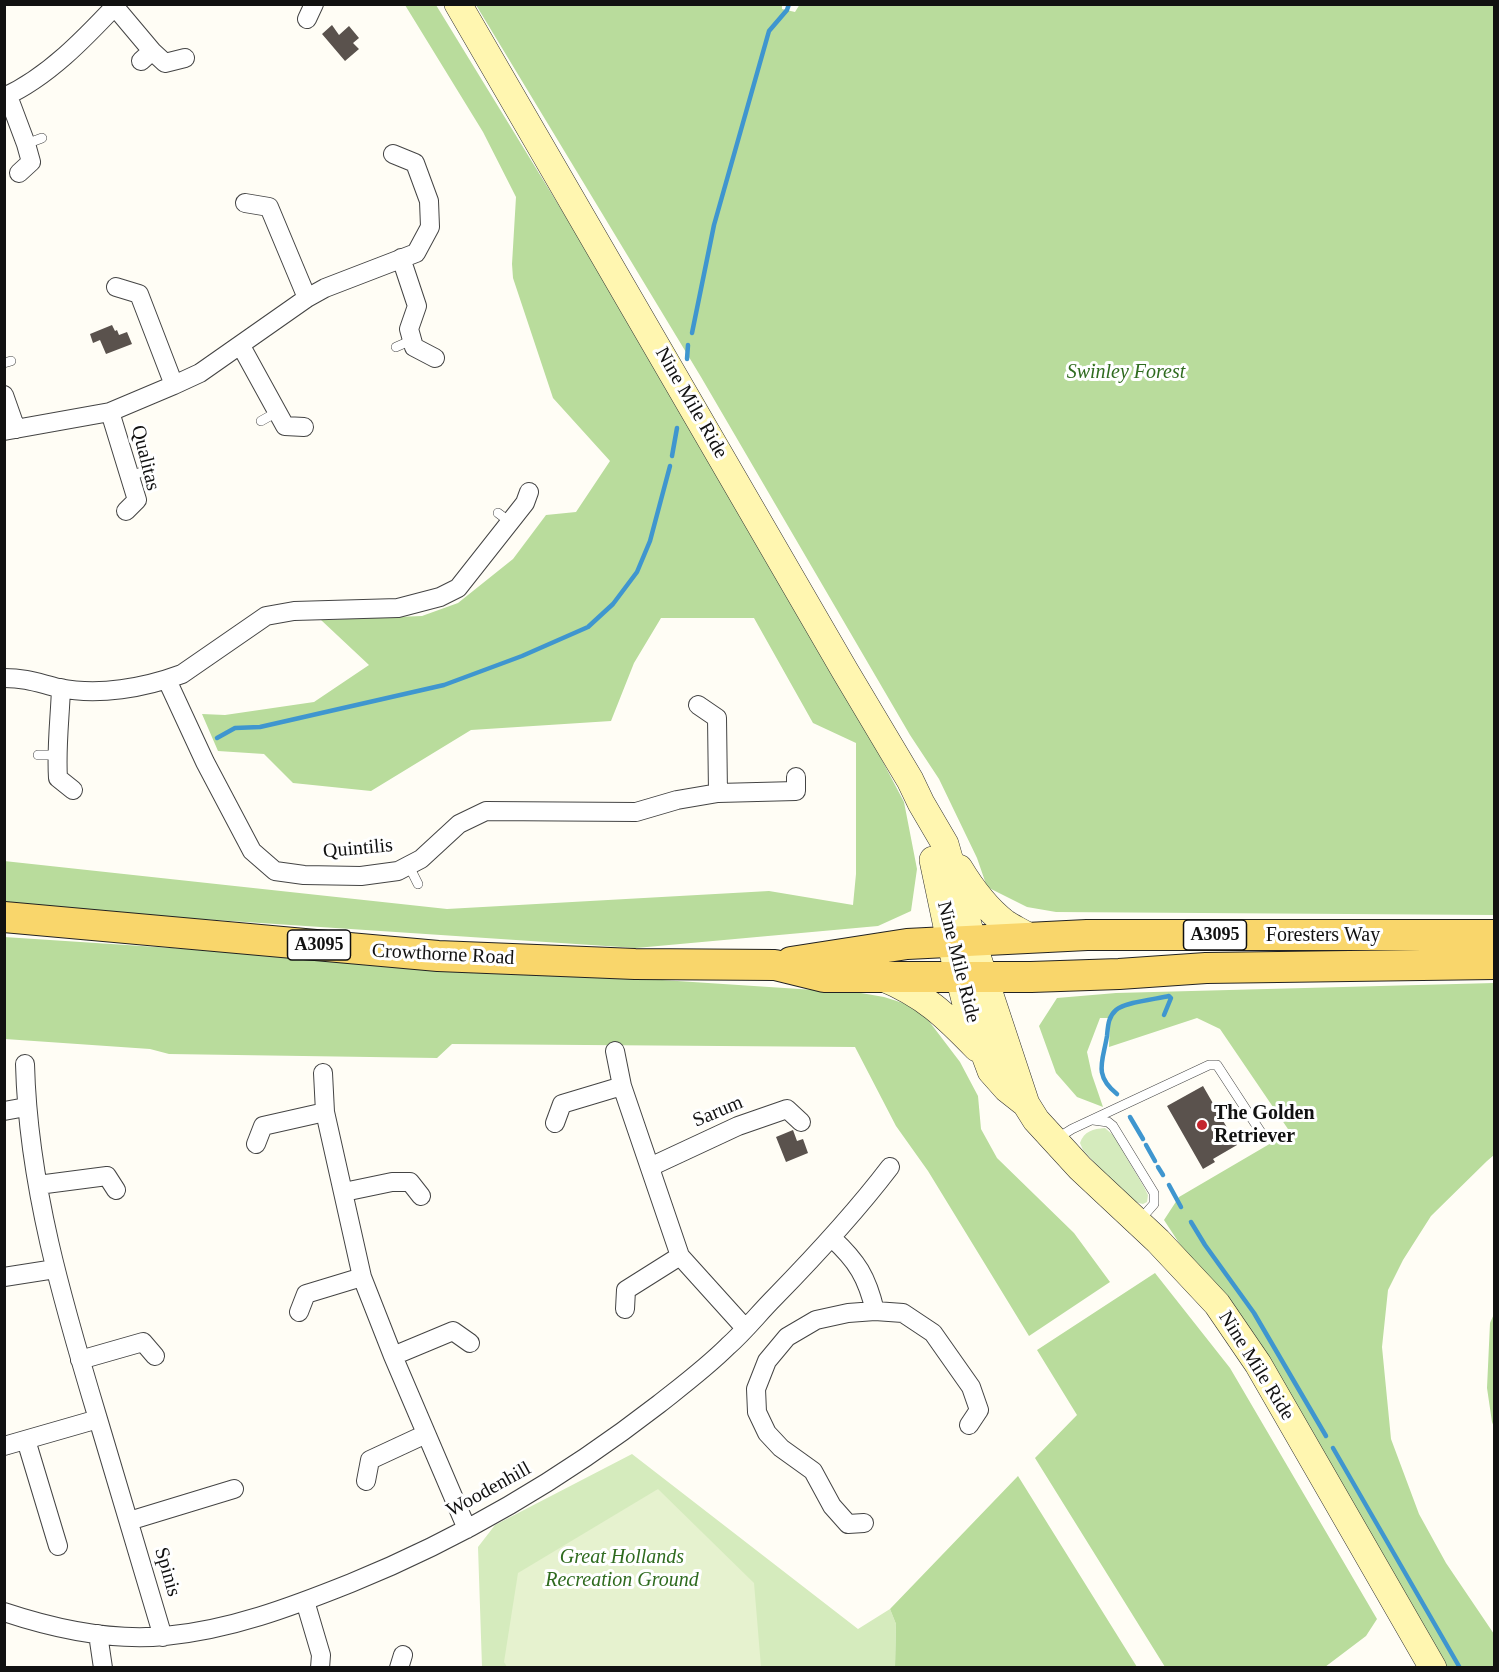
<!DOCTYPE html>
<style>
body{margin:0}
#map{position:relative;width:1499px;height:1672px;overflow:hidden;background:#fffdf5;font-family:Georgia,serif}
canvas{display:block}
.frame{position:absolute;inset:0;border:6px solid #111;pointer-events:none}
</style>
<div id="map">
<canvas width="1499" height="1672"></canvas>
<div class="frame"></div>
</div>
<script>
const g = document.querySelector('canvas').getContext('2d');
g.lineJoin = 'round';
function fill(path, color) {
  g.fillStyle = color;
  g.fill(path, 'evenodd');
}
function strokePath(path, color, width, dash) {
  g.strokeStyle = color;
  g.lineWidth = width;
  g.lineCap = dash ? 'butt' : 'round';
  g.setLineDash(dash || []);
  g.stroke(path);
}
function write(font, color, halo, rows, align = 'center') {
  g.font = font + ' Georgia,serif';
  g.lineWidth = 6;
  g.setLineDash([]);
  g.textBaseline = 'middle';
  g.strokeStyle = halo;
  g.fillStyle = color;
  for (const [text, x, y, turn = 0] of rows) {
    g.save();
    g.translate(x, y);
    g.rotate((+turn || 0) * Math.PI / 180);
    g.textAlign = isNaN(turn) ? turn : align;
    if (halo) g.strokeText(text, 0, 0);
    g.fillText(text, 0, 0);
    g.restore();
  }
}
fill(new Path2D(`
 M 1105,1128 L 1113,1135 L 1144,1187 L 1148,1195 L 1147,1202 L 1143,1204 L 1130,1201 L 1083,1150 L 1080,1143 C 1084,1131 1093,1129 1105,1128 Z
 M 632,1454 L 858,1629 L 890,1609 L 896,1624 L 895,1667 L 482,1667 L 478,1547 L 495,1525 Z`), '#d5ebbd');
fill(new Path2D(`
 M 782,4 L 782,9 L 795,12 L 800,4 L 1494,5 L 1494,915 L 1056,912 L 1027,907 L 987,887 L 977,858 L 939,779 L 910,735 L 701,377 L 476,5 Z
 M 405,5 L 436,5 L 651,356 L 873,743 L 904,802 L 917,869 L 911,911 L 878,926 L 636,948 L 5,906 L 4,861 L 447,909 L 769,891 L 853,905 L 856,874 L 856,743 L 813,723 L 754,618 L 661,618 L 634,663 L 611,721 L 471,730 L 371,791 L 293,783 L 264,754 L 218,751 L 202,714 L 225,715 L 314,702 L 369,665 L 321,620 L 422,616 L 458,603 L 513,559 L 546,515 L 576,512 L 610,461 L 553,398 L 513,278 L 512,264 L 516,197 L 483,132 Z
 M 4,937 L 861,993 L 884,997 L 919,1008 L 960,1062 L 978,1096 L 981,1129 L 997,1158 L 1074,1233 L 1110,1282 L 1029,1336 L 928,1171 L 896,1126 L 855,1047 L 452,1044 L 437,1058 L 169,1054 L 150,1049 L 5,1039 Z
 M 1494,983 L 1494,1155 L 1487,1161 L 1431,1216 L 1403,1260 L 1388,1290 L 1382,1347 L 1391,1439 L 1419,1514 L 1446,1563 L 1494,1634 L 1494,1667 L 1447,1667 L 1249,1333 L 1185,1252 L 1164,1220 L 1179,1197 L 1290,1132 L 1220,1029 L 1197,1018 L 1109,1047 L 1110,1018 L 1100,1018 L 1087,1052 L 1092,1075 L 1103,1107 L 1077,1097 L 1056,1073 L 1039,1026 L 1057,998 L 1116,993 Z
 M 1155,1273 L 1230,1368 L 1377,1619 L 1366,1636 L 1325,1667 L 1165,1667 L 1035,1458 L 1077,1415 L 1037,1350 Z
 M 1494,1314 L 1494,1427 L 1492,1422 L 1487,1388 L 1490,1323 Z
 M 1018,1476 L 1137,1667 L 895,1667 L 896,1624 L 890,1609 Z`), '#b9dc9c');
fill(new Path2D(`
 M 658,1489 L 754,1583 L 761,1667 L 507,1667 L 504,1662 L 518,1573 Z`), '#e6f2cf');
strokePath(new Path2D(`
 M 692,333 L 714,225 L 769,31 L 787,10 L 789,4
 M 687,359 L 688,345
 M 672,456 L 677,428
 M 217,738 L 235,728 L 260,727 L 444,685 L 522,656 L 588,627 L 613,604 L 637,572 L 650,541 L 670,466
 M 1117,1094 C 1093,1075 1103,1061 1107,1036 C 1108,1026 1108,1017 1116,1010 C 1125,1002 1157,999 1169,996 L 1171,998 L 1164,1015
 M 1130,1117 L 1143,1139
 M 1146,1145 L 1155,1161
 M 1158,1167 L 1163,1175
 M 1169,1185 L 1181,1207
 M 1191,1222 L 1205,1245 L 1254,1313 L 1326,1436
 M 1333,1448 L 1460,1668`), '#3f96cf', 4.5);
fill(new Path2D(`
 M 332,25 L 339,35 L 349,26 L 359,38 L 353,43 L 359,49 L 345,61 L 322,34 Z
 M 112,325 L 115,331 L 117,330 L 119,335 L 127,332 L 132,344 L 106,354 L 100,340 L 93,343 L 90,334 Z
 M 1203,1086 L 1237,1145 L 1213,1159 L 1215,1162 L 1203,1169 L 1167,1106 Z
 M 793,1130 L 797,1141 L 803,1139 L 808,1153 L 786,1162 L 776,1137 Z`), '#5a524d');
const lane = new Path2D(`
 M 26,144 L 42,138
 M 396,347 L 412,340
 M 4,363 L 11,361
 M 261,421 L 277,412
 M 129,477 L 144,471
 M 498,513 L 510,522
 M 38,755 L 57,755
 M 409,866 L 418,884
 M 1093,1120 L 1108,1122 L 1113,1126 L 1154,1193 L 1154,1204 L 1139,1221
 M 1056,1139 L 1072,1129 L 1209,1065 L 1217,1065 L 1262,1134`);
const street = new Path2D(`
 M 115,7 L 152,51 L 141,61
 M 307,19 L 314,4
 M 152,51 L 165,63 L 185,58
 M 8,96 L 26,144 L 31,162 L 19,173
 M 4,97 C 48,77 85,38 117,4
 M 245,203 L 269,207 L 307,298
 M 401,258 L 417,306 L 409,329 L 414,347 L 435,358
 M 116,287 L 139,294 L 174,385
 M 241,346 L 285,426 L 304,427
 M 4,395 L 16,429
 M 110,412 L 137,500 L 126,511
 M 4,431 L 110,412 L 174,385 L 200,373 L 307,298 L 325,288 L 416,253 L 430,227 L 429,201 L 415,163 L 393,154
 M 4,678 C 27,678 38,683 59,688 C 99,696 144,688 182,674 L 266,616 L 294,611 L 398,608 L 440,597 L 458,588 L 525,503 L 529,492
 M 167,680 L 205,762 L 252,851 L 275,871 L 304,875 L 361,876 L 398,871 L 421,859 L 459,824 L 486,811 L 636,812 L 677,800 L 718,793 L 796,791 L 796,777
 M 61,688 C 60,718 56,748 58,778 L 73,790
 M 698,705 L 717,718 L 718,793
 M 615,1051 L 622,1086 L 680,1256 L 745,1328
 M 25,1064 C 28,1185 63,1303 98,1419 C 120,1491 141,1564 163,1637
 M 323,1073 L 325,1112 L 362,1277 L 393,1356 L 467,1529
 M 4,1111 L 26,1107
 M 555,1123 L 562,1104 L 622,1086
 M 256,1144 L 263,1126 L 325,1112
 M 650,1167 L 738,1126 L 787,1109 L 801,1122
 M 38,1185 L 107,1176 L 116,1190
 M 344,1192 L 392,1182 L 410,1182 L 421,1196
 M 832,1238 C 857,1261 867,1277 875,1311
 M 4,1277 L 55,1269
 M 625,1309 L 626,1290 L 680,1256
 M 299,1312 L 306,1294 L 362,1277
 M 393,1356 L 453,1331 L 470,1343
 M 80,1360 L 143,1342 L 155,1356
 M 26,1440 L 58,1546
 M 4,1446 L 98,1419
 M 366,1481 L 370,1460 L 426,1434
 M 129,1521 L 234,1489
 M 864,1523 L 848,1524 L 832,1506 L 813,1471 L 781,1448 L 767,1433 L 757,1412 L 756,1389 L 767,1361 L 787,1337 L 816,1320 L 848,1313 L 875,1311 L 903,1313 L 933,1333 L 971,1387 L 979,1410 L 969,1425
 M 305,1601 L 321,1655 L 320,1668
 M 4,1612 C 55,1629 112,1641 165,1636 C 230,1630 291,1607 351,1583 C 462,1538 565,1477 659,1404 C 683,1385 707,1367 728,1346 C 745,1331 759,1313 775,1297 C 816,1255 855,1213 890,1167
 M 98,1634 L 103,1668
 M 399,1668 L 403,1655`);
const secondary = new Path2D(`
 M 458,4 L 845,671 L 910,780 L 921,803 L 945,844 L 977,956 L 1026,1104
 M 933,860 L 950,941 L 966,1004 L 991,1071 L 1007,1089 L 1026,1104 L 1036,1120 L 1080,1168 L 1158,1241 L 1217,1304 L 1258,1364 L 1433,1668
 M 959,868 C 971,888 987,909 1005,923 C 1012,928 1022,932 1029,937
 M 881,977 C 925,995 945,1015 977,1048`);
const primary = new Path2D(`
 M 4,917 L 438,956 L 635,964 L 775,965 L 824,977 L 1031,977 L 1119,974 L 1206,968 L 1494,964
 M 791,962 L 907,944 L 1087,935 L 1494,935`);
strokePath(lane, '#444', 10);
strokePath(street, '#444', 20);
strokePath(secondary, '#333', 28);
strokePath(primary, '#222', 32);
strokePath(lane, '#fff', 9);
strokePath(street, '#fff', 18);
strokePath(secondary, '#fff6b0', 27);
strokePath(primary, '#f9d66b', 30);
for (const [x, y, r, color] of [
 [1202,1125,6,"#c4262e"]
]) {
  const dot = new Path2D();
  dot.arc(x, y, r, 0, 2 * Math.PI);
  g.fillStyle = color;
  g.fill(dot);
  strokePath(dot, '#fff', 2);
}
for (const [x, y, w] of [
 [1215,935,63],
 [319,945,63]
]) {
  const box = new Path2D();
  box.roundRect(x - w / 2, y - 15, w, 30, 4.5);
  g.fillStyle = '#fff';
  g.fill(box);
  strokePath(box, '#111', 1.5);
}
write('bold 18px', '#111', null, [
 ["A3095",1215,935],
 ["A3095",319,945]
]);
write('italic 20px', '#2f6b1f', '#fff', [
 ["Swinley Forest",1126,373],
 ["Great Hollands",622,1558],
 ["Recreation Ground",622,1581]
]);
write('20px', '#111', '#fff', [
 ["Nine Mile Ride",691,403,60],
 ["Qualitas",145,458,76],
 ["Quintilis",358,849,-5],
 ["Foresters Way",1323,936],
 ["Crowthorne Road",443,955,3],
 ["Nine Mile Ride",958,962,76],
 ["Sarum",718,1112,-23],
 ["Nine Mile Ride",1256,1366,58],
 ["Woodenhill",489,1490,-29],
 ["Spinis",167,1572,74]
]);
write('bold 20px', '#111', '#fff', [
 ["The Golden",1214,1114],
 ["Retriever",1214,1137]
], 'left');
</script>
